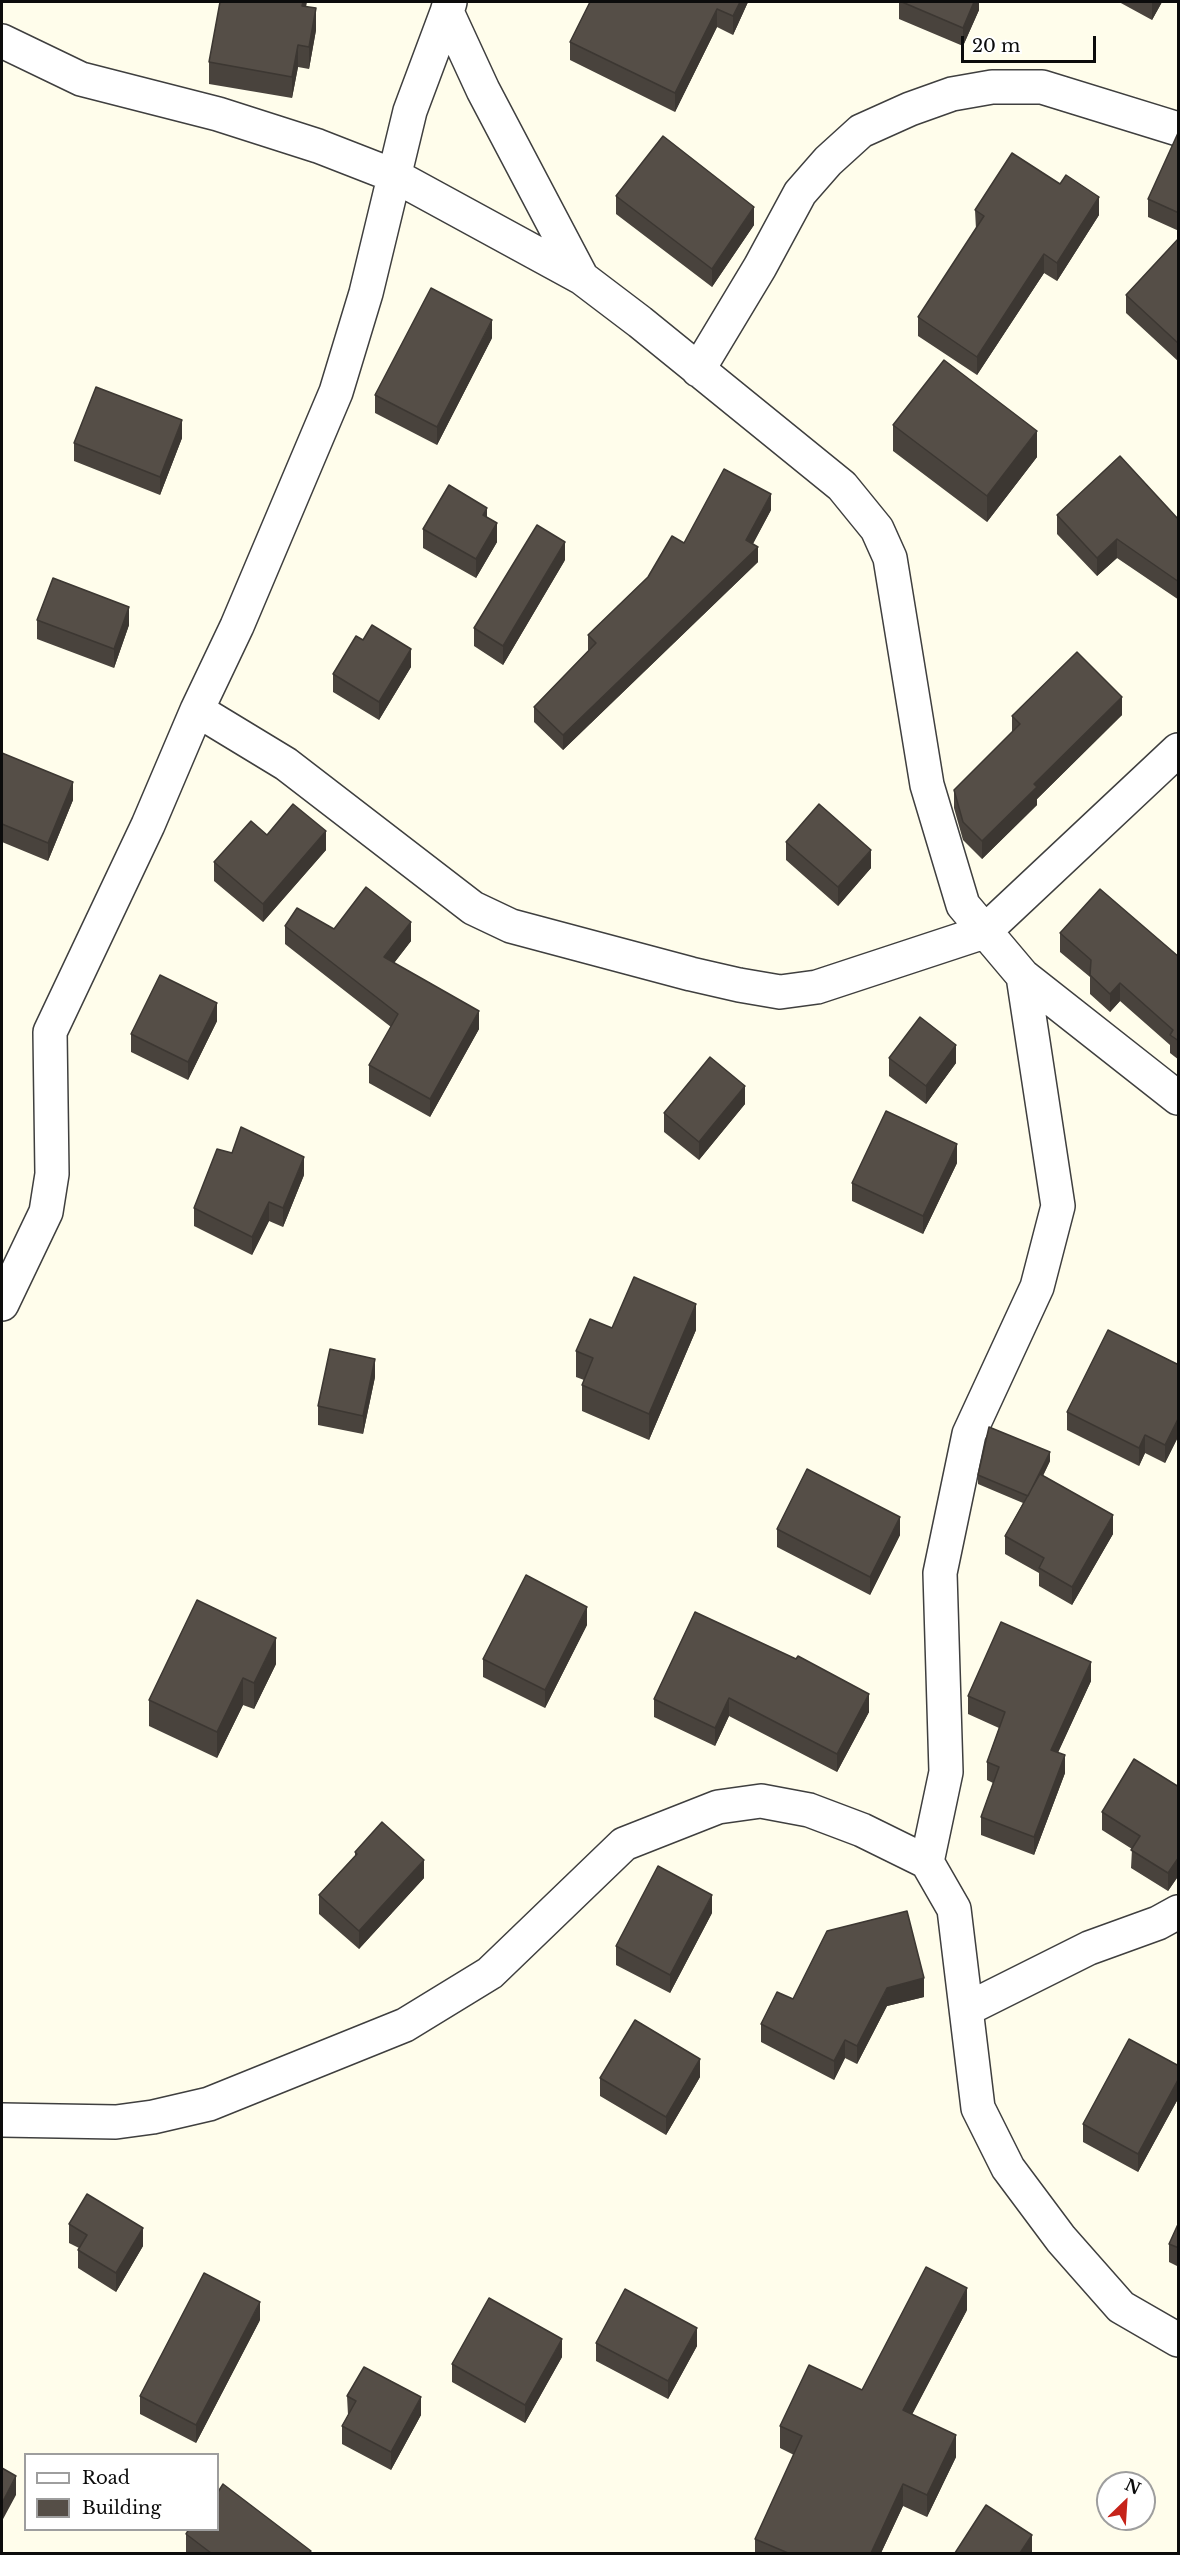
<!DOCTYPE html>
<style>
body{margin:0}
#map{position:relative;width:1180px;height:2555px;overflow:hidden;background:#fffdeb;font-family:"Libre Baskerville",serif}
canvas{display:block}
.frame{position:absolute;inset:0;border:3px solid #0c0c0c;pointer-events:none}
.legend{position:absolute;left:24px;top:2453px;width:195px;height:78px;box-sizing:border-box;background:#fff;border:2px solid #9e9e9e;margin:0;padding:8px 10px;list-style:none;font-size:18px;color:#0c0c0c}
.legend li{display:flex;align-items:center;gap:12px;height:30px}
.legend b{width:30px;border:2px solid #9e9e9e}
.north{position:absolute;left:1096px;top:2471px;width:60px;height:60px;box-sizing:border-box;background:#fff;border:2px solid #9e9e9e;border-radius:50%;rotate:25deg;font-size:16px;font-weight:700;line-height:24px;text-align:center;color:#0c0c0c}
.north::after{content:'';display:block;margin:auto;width:21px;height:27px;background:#c6231a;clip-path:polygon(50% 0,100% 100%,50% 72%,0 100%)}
.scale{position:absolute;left:961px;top:36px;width:135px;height:27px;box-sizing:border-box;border:3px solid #0c0c0c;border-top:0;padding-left:8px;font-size:18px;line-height:21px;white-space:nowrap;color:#0c0c0c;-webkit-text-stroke:4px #fff;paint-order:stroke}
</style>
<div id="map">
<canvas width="1180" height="2555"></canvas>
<div class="frame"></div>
<ul class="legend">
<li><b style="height:8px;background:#fff"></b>Road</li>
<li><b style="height:16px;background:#554e47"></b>Building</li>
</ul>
<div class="north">N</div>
<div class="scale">20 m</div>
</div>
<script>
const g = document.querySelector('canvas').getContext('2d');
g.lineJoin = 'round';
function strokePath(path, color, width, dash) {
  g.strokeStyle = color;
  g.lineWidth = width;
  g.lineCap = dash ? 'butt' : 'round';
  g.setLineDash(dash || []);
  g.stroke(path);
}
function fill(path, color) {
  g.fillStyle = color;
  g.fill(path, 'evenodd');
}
const minor = new Path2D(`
 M 450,2 L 447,12 L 483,90 L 582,278
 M 2,41 L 81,79 L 218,114 L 318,146 L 395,176 L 582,278 L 640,322 L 842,486 L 877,529 L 890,558 L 927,785 L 963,905 L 1023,976 L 1178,1098
 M 698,370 L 760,267 L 800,193 L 828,161 L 861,131 L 910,109 L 952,94 L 992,87 L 1042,87 L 1178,129
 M 197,710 L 286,764 L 473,908 L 511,926 L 691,974 L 739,985 L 780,992 L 817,987 L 984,932 L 1178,750
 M 2,1304 L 46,1212 L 52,1174 L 50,1032 L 148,825 L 197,710 L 237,626 L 336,392 L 366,293 L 410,111 L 447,12
 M 927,1862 L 946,1772 L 940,1573 L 969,1434 L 1037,1287 L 1058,1206 L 1023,976
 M 967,2009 L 1089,1948 L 1158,1923 L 1178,1912
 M 2,2120 L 116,2122 L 153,2117 L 209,2104 L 405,2025 L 490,1973 L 624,1844 L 718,1807 L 761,1801 L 809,1810 L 862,1830 L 927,1862 L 954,1909 L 978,2108 L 1008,2168 L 1061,2239 L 1121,2307 L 1178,2340`);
strokePath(minor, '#3f3f3f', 36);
strokePath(minor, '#fff', 33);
fill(new Path2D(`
 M 590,2 L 748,2 L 733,35 L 717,27 L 675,112 L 570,60 L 570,42 Z
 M 899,2 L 979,2 L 979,10 L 963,46 L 899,19 Z
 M 1119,2 L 1162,2 L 1152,20 Z
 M 306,6 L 316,30 L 309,69 L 298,67 L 292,98 L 209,84 L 209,62 Z
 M 1179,134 L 1179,231 L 1148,217 L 1148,199 Z
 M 616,196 L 754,225 L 712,287 L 616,214 Z
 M 975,210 L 1099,215 L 1057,281 L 1044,273 L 977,375 L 918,336 L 918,317 L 976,229 Z
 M 1179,238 L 1179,362 L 1126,313 L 1126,295 Z
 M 492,338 L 437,445 L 375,413 L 375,395 Z
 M 893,425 L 1037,457 L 987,522 L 893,451 Z
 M 182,438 L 160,495 L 74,461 L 74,443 Z
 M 771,510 L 753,544 L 758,562 L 563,750 L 534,722 L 534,707 L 588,651 L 588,635 L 684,543 Z
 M 1057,515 L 1179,520 L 1179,600 L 1117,558 L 1097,576 L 1057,534 Z
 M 423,529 L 497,542 L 476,578 L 423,548 Z
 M 565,560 L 503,665 L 474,646 L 474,628 Z
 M 37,620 L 129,625 L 114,668 L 37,639 Z
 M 411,667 L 379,720 L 333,692 L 333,674 Z
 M 1122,715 L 1037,799 L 1037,805 L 982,859 L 963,840 L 954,808 L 954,790 L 1012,732 L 1012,716 Z
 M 2,753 L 73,800 L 48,861 L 2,842 Z
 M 267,835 L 326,850 L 263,922 L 214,881 L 214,862 Z
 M 786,842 L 871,868 L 838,906 L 786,860 Z
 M 285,926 L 334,929 L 411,941 L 394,963 L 479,1029 L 430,1117 L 369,1083 L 369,1065 L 391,1027 L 285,944 Z
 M 1060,933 L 1179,957 L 1179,1060 L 1170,1053 L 1170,1045 L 1120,1001 L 1110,1012 L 1090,994 L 1090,977 L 1060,952 Z
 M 217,1021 L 188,1080 L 131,1052 L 131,1034 Z
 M 889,1058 L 956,1063 L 926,1104 L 889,1076 Z
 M 745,1104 L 699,1160 L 664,1132 L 664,1113 Z
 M 957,1163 L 923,1234 L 852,1201 L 852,1183 Z
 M 304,1175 L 283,1227 L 269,1221 L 252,1255 L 194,1226 L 194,1208 Z
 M 612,1328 L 696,1330 L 649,1440 L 582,1411 L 582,1385 L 584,1380 L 576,1377 L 576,1351 Z
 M 1179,1365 L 1179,1435 L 1165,1463 L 1145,1453 L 1139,1466 L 1067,1430 L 1067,1412 Z
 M 375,1377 L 363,1434 L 318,1425 L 318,1406 Z
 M 1050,1461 L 1043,1476 L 1113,1534 L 1072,1605 L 1039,1586 L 1039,1573 L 1005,1554 L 1005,1536 L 1023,1503 L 978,1484 L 978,1475 Z
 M 777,1529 L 900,1535 L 870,1595 L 777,1547 Z
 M 695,1612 L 869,1712 L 837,1772 L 729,1716 L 715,1746 L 654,1717 L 654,1699 Z
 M 587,1625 L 545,1708 L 483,1677 L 483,1659 Z
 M 276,1664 L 254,1709 L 243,1705 L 217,1758 L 149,1726 L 149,1700 Z
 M 1091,1681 L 1058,1752 L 1065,1773 L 1034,1855 L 981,1835 L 981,1817 L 993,1783 L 987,1780 L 987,1762 L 999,1728 L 968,1714 L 968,1696 Z
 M 1179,1787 L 1179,1875 L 1168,1891 L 1131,1868 L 1132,1849 L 1102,1830 L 1102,1812 Z
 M 355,1852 L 424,1878 L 359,1949 L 319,1914 L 319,1895 L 355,1856 Z
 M 712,1913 L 670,1993 L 616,1965 L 616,1946 Z
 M 924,1997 L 887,2006 L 857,2064 L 845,2058 L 834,2080 L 761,2042 L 761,2024 L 793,1999 Z
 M 1179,2066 L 1179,2097 L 1138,2172 L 1083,2142 L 1083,2124 Z
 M 700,2077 L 666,2135 L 600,2096 L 600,2078 Z
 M 1179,2222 L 1179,2267 L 1169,2262 L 1169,2244 Z
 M 69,2224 L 143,2246 L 116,2292 L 78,2268 L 78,2250 L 79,2248 L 69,2243 Z
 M 967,2310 L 912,2414 L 956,2457 L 927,2517 L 903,2506 L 881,2553 L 755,2553 L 755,2539 L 794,2455 L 780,2448 L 780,2426 L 862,2390 Z
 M 260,2320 L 196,2443 L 140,2414 L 140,2396 Z
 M 596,2343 L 697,2346 L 668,2399 L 596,2361 Z
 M 562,2357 L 525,2423 L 452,2382 L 452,2364 Z
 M 347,2396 L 421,2415 L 391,2470 L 342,2444 L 342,2426 L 348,2415 Z
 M 186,2534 L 311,2553 L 187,2553 L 186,2552 Z`), '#49433d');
fill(new Path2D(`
 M 303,2 L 307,2 L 302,28 L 302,6 Z
 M 740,2 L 748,2 L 733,35 L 733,16 Z
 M 974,2 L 979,2 L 979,10 L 963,46 L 963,28 Z
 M 1152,2 L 1162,2 L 1152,20 Z
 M 316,8 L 316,30 L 309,69 L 309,47 Z
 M 717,9 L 717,27 L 675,112 L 675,93 Z
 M 298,45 L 298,67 L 292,98 L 292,77 Z
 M 1099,197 L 1099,215 L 1057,281 L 1057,263 Z
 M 754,207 L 754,225 L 712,287 L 712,269 Z
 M 1044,254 L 1044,273 L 977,375 L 977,357 Z
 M 492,320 L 492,338 L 437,445 L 437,427 Z
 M 182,420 L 182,438 L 160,495 L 160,477 Z
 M 1037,431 L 1037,457 L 987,522 L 987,496 Z
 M 771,494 L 771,510 L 746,556 L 746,540 Z
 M 487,508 L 487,526 L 483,515 Z
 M 497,523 L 497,542 L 476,578 L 476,559 Z
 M 1117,539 L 1117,558 L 1097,576 L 1097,558 Z
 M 565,542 L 565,560 L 503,665 L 503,646 Z
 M 758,547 L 758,562 L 563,750 L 563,735 Z
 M 129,607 L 129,625 L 114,668 L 114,649 Z
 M 411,649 L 411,667 L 379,720 L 379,702 Z
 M 1122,697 L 1122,715 L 1037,799 L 1037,805 L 982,859 L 982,841 L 1034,784 Z
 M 73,782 L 73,800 L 48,861 L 48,843 Z
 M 326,831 L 326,850 L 263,922 L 263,904 Z
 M 871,850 L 871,868 L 838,906 L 838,887 Z
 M 411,922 L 411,941 L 384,976 L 384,957 Z
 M 1120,983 L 1120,1001 L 1110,1012 L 1110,994 Z
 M 217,1003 L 217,1021 L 188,1080 L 188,1062 Z
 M 479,1011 L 479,1029 L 430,1117 L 430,1099 Z
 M 956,1045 L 956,1063 L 926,1104 L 926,1086 Z
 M 745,1086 L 745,1104 L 699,1160 L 699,1142 Z
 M 957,1144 L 957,1163 L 923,1234 L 923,1216 Z
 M 304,1157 L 304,1175 L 283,1227 L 283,1208 Z
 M 269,1202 L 269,1221 L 252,1255 L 252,1237 Z
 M 696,1304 L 696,1330 L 649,1440 L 649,1414 Z
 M 375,1359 L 375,1377 L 363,1434 L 363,1416 Z
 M 1179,1417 L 1179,1435 L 1165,1463 L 1165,1445 Z
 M 1145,1435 L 1145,1453 L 1139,1466 L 1139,1448 Z
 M 1050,1452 L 1050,1461 L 1028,1505 L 1028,1496 Z
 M 1113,1515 L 1113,1534 L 1072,1605 L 1072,1587 Z
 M 900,1517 L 900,1535 L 870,1595 L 870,1577 Z
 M 587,1607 L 587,1625 L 545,1708 L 545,1690 Z
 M 276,1638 L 276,1664 L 254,1709 L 254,1683 Z
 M 1091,1662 L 1091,1681 L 1051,1768 L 1051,1750 Z
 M 243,1678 L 243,1705 L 217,1758 L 217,1732 Z
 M 869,1694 L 869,1712 L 837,1772 L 837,1754 Z
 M 729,1698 L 729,1716 L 715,1746 L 715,1728 Z
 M 1065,1755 L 1065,1773 L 1034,1855 L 1034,1837 Z
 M 1179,1857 L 1179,1875 L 1168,1891 L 1168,1873 Z
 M 424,1860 L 424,1878 L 359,1949 L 359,1931 Z
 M 712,1895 L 712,1913 L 670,1993 L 670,1975 Z
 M 924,1978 L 924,1997 L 887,2006 L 857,2064 L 857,2046 L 887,1988 Z
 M 845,2040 L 845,2058 L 834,2080 L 834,2061 Z
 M 700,2059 L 700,2077 L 666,2135 L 666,2117 Z
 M 1179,2078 L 1179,2097 L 1138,2172 L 1138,2154 Z
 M 143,2228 L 143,2246 L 116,2292 L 116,2273 Z
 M 967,2288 L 967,2310 L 903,2432 L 903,2410 Z
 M 260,2302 L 260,2320 L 196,2443 L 196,2425 Z
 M 697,2328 L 697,2346 L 668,2399 L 668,2381 Z
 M 562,2339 L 562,2357 L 525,2423 L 525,2405 Z
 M 421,2397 L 421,2415 L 391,2470 L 391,2452 Z
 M 956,2435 L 956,2457 L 927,2517 L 927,2495 Z
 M 16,2476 L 16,2495 L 2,2521 L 2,2503 Z
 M 903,2484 L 903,2506 L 881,2553 L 871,2553 Z
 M 1032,2535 L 1032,2553 L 1020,2553 Z`), '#3c3732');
const building = new Path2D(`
 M 220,2 L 303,2 L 302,6 L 316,8 L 309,47 L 298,45 L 292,77 L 209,62 Z
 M 590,2 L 740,2 L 733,16 L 717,9 L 675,93 L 570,42 Z
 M 902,2 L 974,2 L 963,28 Z
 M 1178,133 L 1179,134 L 1179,213 L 1148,199 Z
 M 663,136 L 754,207 L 712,269 L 616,196 Z
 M 1012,153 L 1060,184 L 1066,175 L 1099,197 L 1057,263 L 1044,254 L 977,357 L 918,317 L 984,216 L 975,210 Z
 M 1179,238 L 1179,344 L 1126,295 Z
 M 431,288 L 492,320 L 437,427 L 375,395 Z
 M 944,360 L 1037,431 L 987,496 L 893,425 Z
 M 96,387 L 182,420 L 160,477 L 74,443 Z
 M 1120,456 L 1179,520 L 1179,582 L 1117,539 L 1097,558 L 1057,515 Z
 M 724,469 L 771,494 L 746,540 L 758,547 L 563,735 L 534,707 L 596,643 L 588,635 L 648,577 L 672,536 L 684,543 Z
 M 449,485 L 487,508 L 483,515 L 497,523 L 476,559 L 423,529 Z
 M 537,525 L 565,542 L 503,646 L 474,628 Z
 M 53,578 L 129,607 L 114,649 L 37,620 Z
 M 372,625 L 411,649 L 379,702 L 333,674 L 356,636 L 363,640 Z
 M 1077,652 L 1122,697 L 1034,784 L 1037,787 L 982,841 L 963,822 L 954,790 L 1020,724 L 1012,716 Z
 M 2,753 L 73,782 L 48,843 L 2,824 Z
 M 293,804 L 326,831 L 263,904 L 214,862 L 251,821 L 267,835 Z
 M 819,804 L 871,850 L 838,887 L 786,842 Z
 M 366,887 L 411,922 L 384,957 L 479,1011 L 430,1099 L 369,1065 L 398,1014 L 285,926 L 297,908 L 334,929 Z
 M 1100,889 L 1179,957 L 1179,1041 L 1170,1035 L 1173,1030 L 1120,983 L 1110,994 L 1090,975 L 1091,960 L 1060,933 Z
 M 160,975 L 217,1003 L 188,1062 L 131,1034 Z
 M 920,1017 L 956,1045 L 926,1086 L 889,1058 Z
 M 710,1057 L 745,1086 L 699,1142 L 664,1113 Z
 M 886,1111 L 957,1144 L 923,1216 L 852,1183 Z
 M 241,1127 L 304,1157 L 283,1208 L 269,1202 L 252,1237 L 194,1208 L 217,1149 L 232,1153 Z
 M 634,1277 L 696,1304 L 649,1414 L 582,1385 L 593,1358 L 576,1351 L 590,1319 L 612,1328 Z
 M 1108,1330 L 1179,1365 L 1179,1417 L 1165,1445 L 1145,1435 L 1139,1448 L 1067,1412 Z
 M 330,1349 L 375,1359 L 363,1416 L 318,1406 Z
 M 989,1427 L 1050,1452 L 1028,1496 L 978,1475 Z
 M 807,1469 L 900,1517 L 870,1577 L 777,1529 Z
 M 1040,1474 L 1113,1515 L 1072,1587 L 1039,1568 L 1044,1558 L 1005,1536 Z
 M 526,1575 L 587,1607 L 545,1690 L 483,1659 Z
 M 197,1600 L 276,1638 L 254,1683 L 243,1678 L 217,1732 L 149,1700 Z
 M 695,1612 L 796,1659 L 798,1656 L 869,1694 L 837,1754 L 729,1698 L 715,1728 L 654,1699 Z
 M 1001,1622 L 1091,1662 L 1051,1750 L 1065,1755 L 1034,1837 L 981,1817 L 999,1767 L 987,1762 L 1005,1712 L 968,1696 Z
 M 1134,1759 L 1179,1787 L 1179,1857 L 1168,1873 L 1131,1850 L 1140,1836 L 1102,1812 Z
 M 382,1822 L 424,1860 L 359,1931 L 319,1895 L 357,1854 L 355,1852 Z
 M 658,1866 L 712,1895 L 670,1975 L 616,1946 Z
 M 907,1911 L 924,1978 L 887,1988 L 857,2046 L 845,2040 L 834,2061 L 761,2024 L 777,1992 L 793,1999 L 827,1931 Z
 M 635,2020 L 700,2059 L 666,2117 L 600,2078 Z
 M 1129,2039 L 1179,2066 L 1179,2078 L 1138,2154 L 1083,2124 Z
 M 87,2194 L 143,2228 L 116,2273 L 78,2250 L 87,2235 L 69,2224 Z
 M 1179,2222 L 1179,2248 L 1169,2244 Z
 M 926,2267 L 967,2288 L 903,2410 L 956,2435 L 927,2495 L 903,2484 L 871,2553 L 788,2553 L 755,2539 L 802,2436 L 780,2426 L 809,2365 L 862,2390 Z
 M 204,2273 L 260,2302 L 196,2425 L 140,2396 Z
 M 625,2289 L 697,2328 L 668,2381 L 596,2343 Z
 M 489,2298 L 562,2339 L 525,2405 L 452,2364 Z
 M 364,2367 L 421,2397 L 391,2452 L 342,2426 L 356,2401 L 347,2396 Z
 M 2,2468 L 16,2476 L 2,2503 Z
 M 223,2484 L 311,2551 L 309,2553 L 211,2553 L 186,2534 L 189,2529 L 218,2529 L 218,2492 Z
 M 986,2505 L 1032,2535 L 1020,2553 L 955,2553 Z`);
fill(building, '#554e47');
strokePath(building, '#3c3732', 1.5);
</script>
